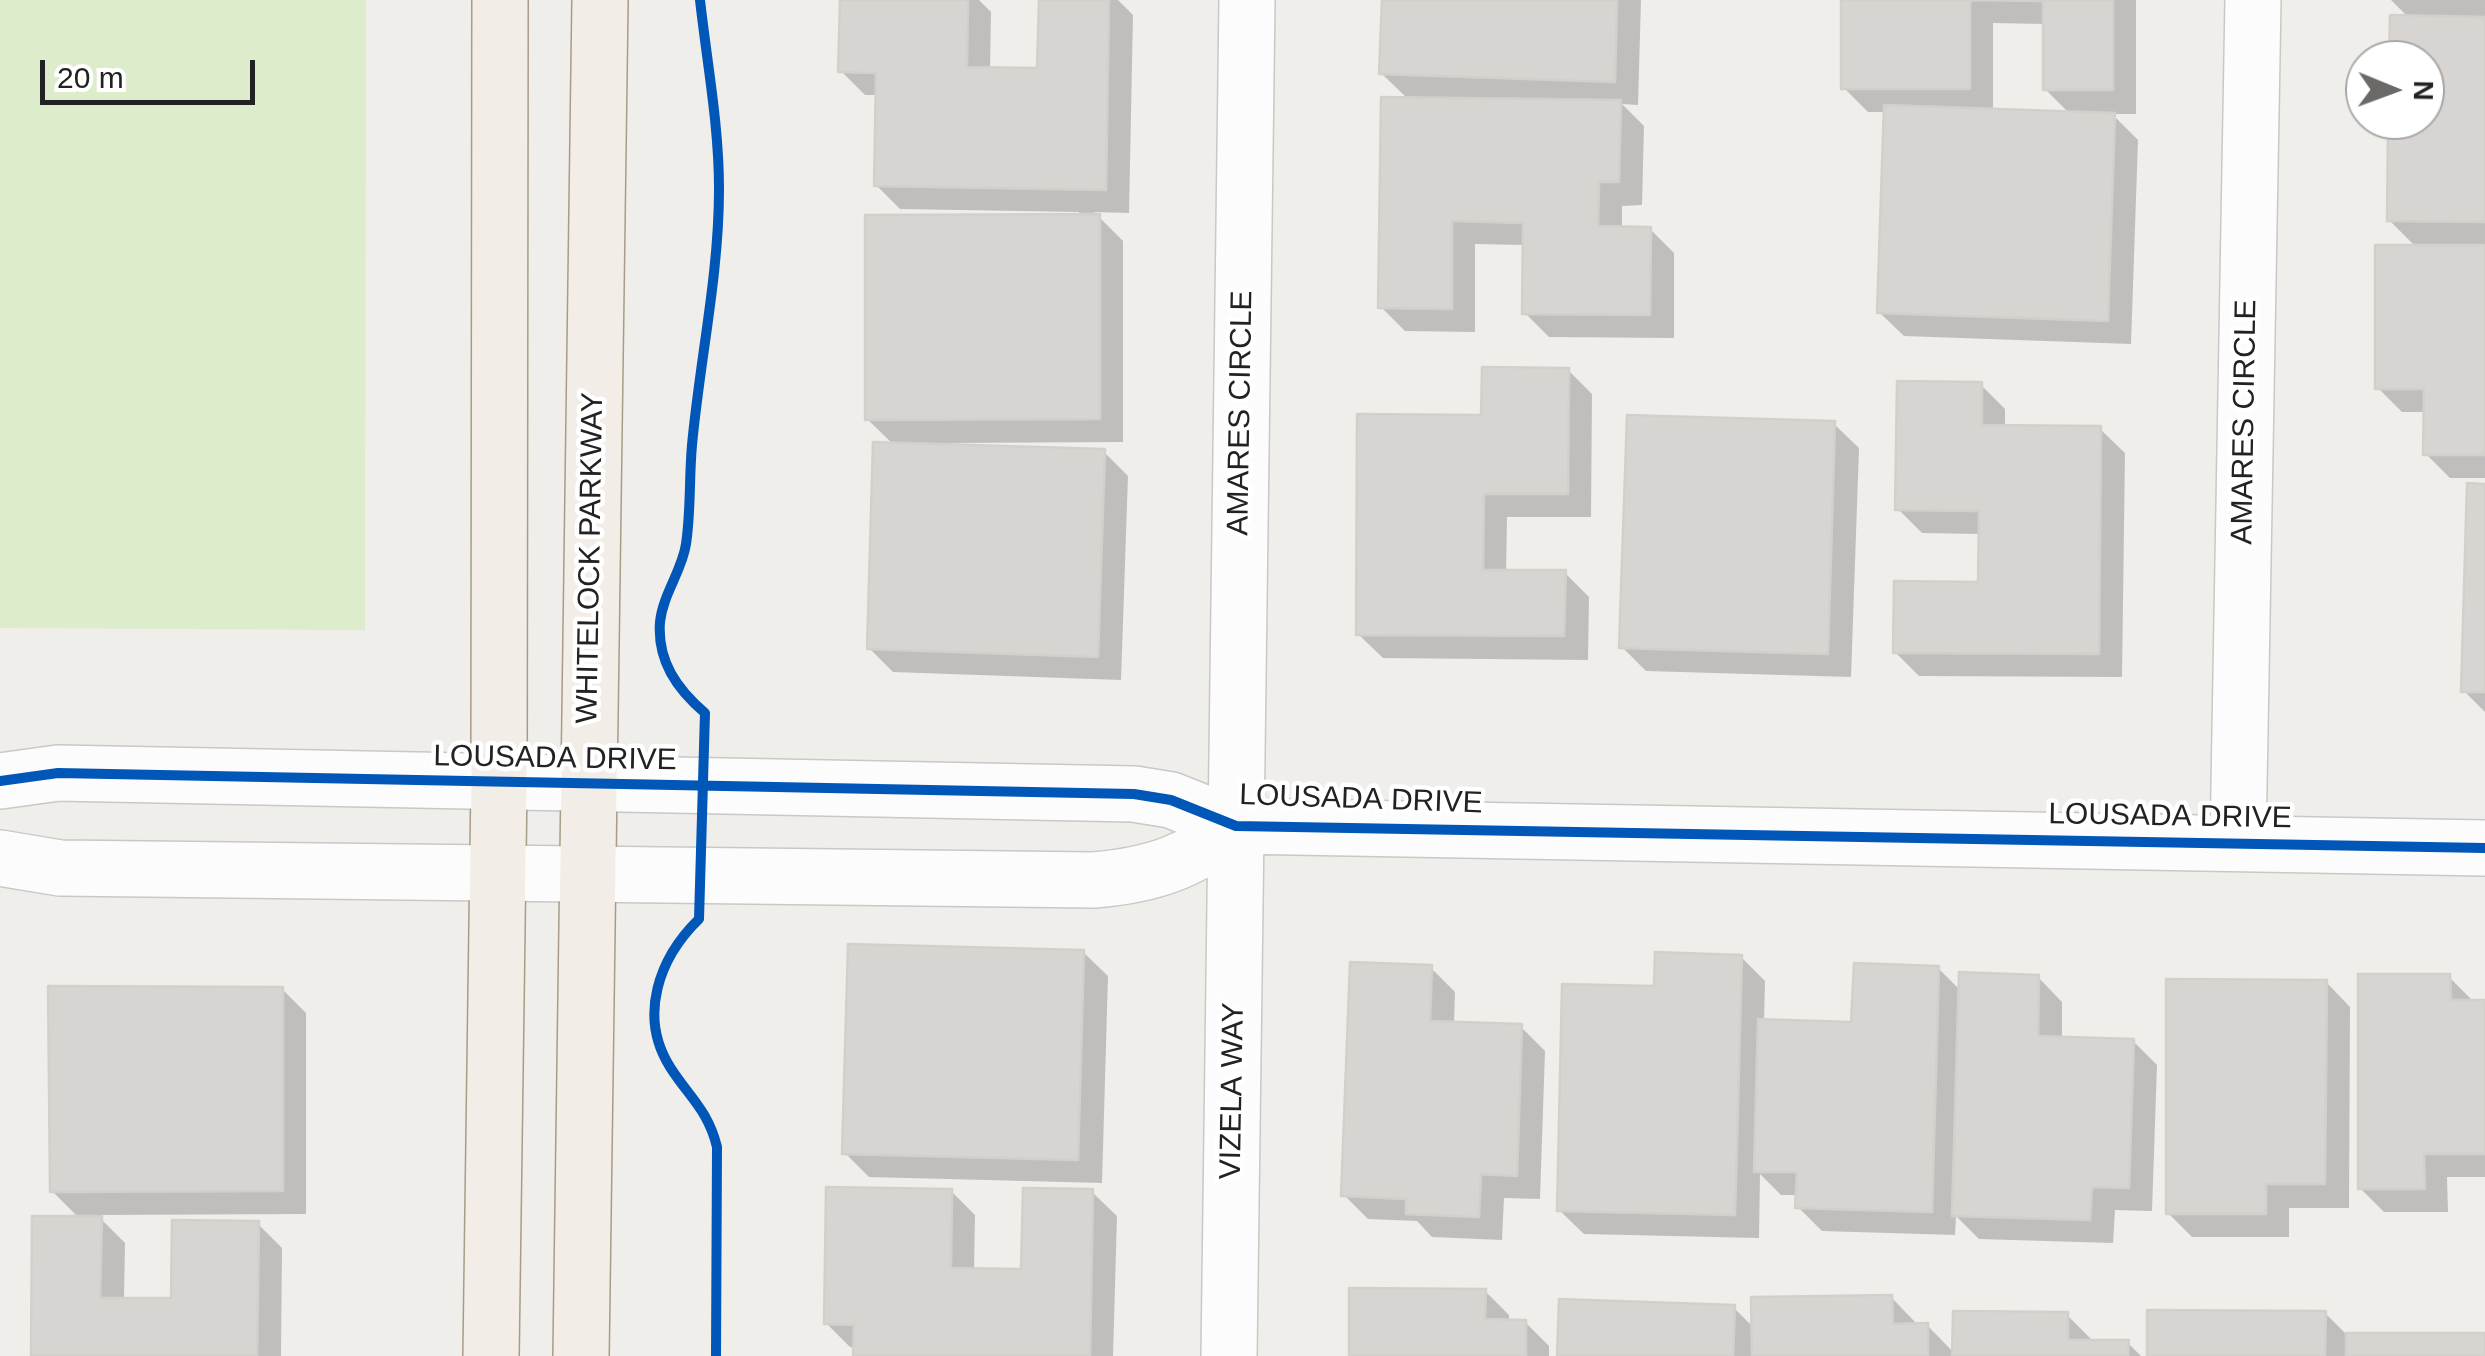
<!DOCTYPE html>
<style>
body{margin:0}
#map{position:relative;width:2485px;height:1356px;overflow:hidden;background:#f0eeeb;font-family:Arial,sans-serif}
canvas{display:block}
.north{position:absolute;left:2345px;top:40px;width:100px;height:100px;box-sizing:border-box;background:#fff;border:2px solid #a7a7a7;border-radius:50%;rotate:91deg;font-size:28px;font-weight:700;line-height:40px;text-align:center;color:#222}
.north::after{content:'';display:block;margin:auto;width:35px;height:45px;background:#6a6968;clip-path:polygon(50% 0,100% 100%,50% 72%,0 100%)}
.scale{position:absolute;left:40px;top:60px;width:215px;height:45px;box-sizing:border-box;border:5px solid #222;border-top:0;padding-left:12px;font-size:30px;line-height:35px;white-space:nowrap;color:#222;-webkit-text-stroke:8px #fff;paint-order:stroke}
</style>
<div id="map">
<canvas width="2485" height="1356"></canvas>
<div class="north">N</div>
<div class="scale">20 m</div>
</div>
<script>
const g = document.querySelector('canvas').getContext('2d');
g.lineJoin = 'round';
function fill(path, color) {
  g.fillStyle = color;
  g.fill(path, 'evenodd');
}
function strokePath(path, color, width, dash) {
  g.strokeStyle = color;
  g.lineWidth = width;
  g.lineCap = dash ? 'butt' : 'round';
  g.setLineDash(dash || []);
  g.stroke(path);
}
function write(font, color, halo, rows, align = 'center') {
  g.font = font + ' Arial,sans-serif';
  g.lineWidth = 9;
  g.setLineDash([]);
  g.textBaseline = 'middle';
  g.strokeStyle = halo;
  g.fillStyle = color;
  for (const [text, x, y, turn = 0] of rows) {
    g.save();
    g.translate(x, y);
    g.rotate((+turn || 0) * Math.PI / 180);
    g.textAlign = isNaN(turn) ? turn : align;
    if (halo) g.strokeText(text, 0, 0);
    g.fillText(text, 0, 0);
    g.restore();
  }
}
fill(new Path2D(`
 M 0,0 L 366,0 L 365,630 L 0,628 Z`), '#ddeccb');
fill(new Path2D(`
 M 842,0 L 979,0 L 991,12 L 990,70 L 1040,70 L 1041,0 L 1118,0 L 1133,15 L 1129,213 L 1094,212 L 1123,241 L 1123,442 L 950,443 L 950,447 L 1104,452 L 1128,476 L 1121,680 L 893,672 L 869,648 L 894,445 L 867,419 L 1079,217 L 1079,212 L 900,209 L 876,185 L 878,95 L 865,95 L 841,71 Z
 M 1384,0 L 1641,0 L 1638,105 L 1622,104 L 1644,126 L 1642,205 L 1622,206 L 1622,229 L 1650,229 L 1674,253 L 1674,338 L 1549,337 L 1525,313 L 1525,245 L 1475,244 L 1475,332 L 1405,331 L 1381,307 L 1408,99 L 1381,73 Z
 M 1843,0 L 2136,0 L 2136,114 L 2112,114 L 2138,140 L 2131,344 L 1904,336 L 1879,312 L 1886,112 L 1868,112 L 1844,88 ZM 1993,23 L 2045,24 L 2045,89 L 2070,114 L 1993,112 Z
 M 2391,0 L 2485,0 L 2485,478 L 2450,478 L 2426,454 L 2427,412 L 2402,412 L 2378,388 L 2417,248 L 2389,220 L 2391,120 L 2425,120 L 2425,60 L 2392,60 L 2409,18 Z
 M 1568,370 L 1592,394 L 1591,517 L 1507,517 L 1506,573 L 1565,573 L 1589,597 L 1588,660 L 1383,658 L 1358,634 L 1483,418 Z
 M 1981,385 L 2005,409 L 2005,428 L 2100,429 L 2125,453 L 2122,677 L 1919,676 L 1895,652 L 1980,585 L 1981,534 L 1922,533 L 1898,509 Z
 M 1834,424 L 1859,448 L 1851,677 L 1646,671 L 1622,647 Z
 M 2485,486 L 2485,712 L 2464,691 Z
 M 1083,952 L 1108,976 L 1102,1183 L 869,1177 L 845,1153 Z
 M 1741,957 L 1765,981 L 1764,1022 L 1854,1024 L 1938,968 L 1961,991 L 2038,977 L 2062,1002 L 2062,1039 L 2133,1041 L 2157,1065 L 2152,1211 L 2115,1210 L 2113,1243 L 1979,1239 L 1956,1216 L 1955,1235 L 1822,1231 L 1798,1207 L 1799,1195 L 1781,1195 L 1760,1174 L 1759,1238 L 1584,1234 L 1559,1210 L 1657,989 Z
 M 1431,968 L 1455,992 L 1454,1024 L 1521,1027 L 1545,1051 L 1540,1199 L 1504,1198 L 1502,1240 L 1432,1237 L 1417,1221 L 1368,1219 L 1344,1195 Z
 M 2449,977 L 2475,1003 L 2485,1003 L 2485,1177 L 2447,1177 L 2448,1212 L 2384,1212 L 2360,1188 Z
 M 2326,982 L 2350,1007 L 2349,1208 L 2289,1208 L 2289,1237 L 2192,1237 L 2168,1213 Z
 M 282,989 L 306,1013 L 306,1214 L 97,1215 L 125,1243 L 124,1300 L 174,1300 L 258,1224 L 282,1248 L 281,1356 L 33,1356 L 80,1219 L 52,1191 Z
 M 951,1191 L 975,1215 L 974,1271 L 1024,1272 L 1092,1192 L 1117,1216 L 1113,1356 L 855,1356 L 855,1348 L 850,1347 L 826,1323 Z
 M 1485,1291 L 1509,1315 L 1509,1322 L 1525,1322 L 1549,1346 L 1549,1356 L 1351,1356 Z
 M 1891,1297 L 1915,1322 L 1915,1326 L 1927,1325 L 1955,1354 L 2067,1315 L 2091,1339 L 2091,1343 L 2128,1343 L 2141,1356 L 1559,1356 L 1734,1308 L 1754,1328 Z
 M 2325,1313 L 2347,1335 L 2485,1336 L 2485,1356 L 2149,1356 Z`), '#0003');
const building = new Path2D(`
 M 840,0 L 968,0 L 967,67 L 1037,68 L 1039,0 L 1109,0 L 1106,190 L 874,186 L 876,73 L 838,72 Z
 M 1382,0 L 1617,0 L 1615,82 L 1379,74 Z
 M 1841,0 L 2113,0 L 2113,90 L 2043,90 L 2043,1 L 1970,0 L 1970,89 L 1841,89 Z
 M 2390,15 L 2485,17 L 2485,222 L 2387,221 L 2388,120 L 2425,120 L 2425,60 L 2389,60 Z
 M 1381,97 L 1621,100 L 1619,182 L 1599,182 L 1598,226 L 1651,227 L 1650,315 L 1522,314 L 1523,223 L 1452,221 L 1452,309 L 1378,308 Z
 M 1884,105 L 2115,113 L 2108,321 L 1877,313 Z
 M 1100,214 L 1100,419 L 865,420 L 865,215 Z
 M 2375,245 L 2485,245 L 2485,455 L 2423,455 L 2424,389 L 2375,389 Z
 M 1482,367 L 1569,368 L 1568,494 L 1484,494 L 1483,570 L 1566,570 L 1564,636 L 1356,635 L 1357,414 L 1481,415 Z
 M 1897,381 L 1982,382 L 1982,425 L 2101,426 L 2099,654 L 1893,653 L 1894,581 L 1978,582 L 1979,511 L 1895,510 Z
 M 1627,415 L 1835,421 L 1828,654 L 1619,648 Z
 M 873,442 L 1105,449 L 1098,657 L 867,649 Z
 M 2467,483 L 2485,484 L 2485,692 L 2461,692 Z
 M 848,944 L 1084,950 L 1078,1160 L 842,1154 Z
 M 1655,952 L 1742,955 L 1735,1215 L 1557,1211 L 1562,984 L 1654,986 Z
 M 1350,962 L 1432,965 L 1430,1021 L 1522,1024 L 1517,1176 L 1481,1174 L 1479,1217 L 1406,1214 L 1406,1199 L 1341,1196 Z
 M 1854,963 L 1939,966 L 1932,1212 L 1795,1208 L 1797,1172 L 1754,1172 L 1758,1019 L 1851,1022 Z
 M 1959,972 L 2039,975 L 2038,1036 L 2134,1039 L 2129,1188 L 2092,1187 L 2090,1220 L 1952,1216 Z
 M 2358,974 L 2450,974 L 2451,1000 L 2485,1000 L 2485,1154 L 2424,1154 L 2425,1189 L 2358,1189 Z
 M 2166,979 L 2327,980 L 2325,1184 L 2266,1184 L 2266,1214 L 2166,1214 Z
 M 48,986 L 283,987 L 283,1191 L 50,1192 Z
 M 826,1187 L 952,1189 L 951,1268 L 1021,1269 L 1023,1188 L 1093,1189 L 1090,1356 L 853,1356 L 854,1325 L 824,1324 Z
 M 32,1216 L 102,1216 L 100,1298 L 171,1298 L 172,1220 L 259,1221 L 257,1356 L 31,1356 Z
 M 1349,1288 L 1486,1289 L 1485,1319 L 1526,1320 L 1526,1356 L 1349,1356 Z
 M 1892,1295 L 1893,1324 L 1928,1323 L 1928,1356 L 1752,1356 L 1751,1297 Z
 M 1559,1299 L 1735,1305 L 1733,1356 L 1557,1356 Z
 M 2147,1310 L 2326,1311 L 2325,1356 L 2147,1356 Z
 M 1953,1311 L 2068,1312 L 2068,1340 L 2129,1340 L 2128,1356 L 1952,1356 Z
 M 2346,1333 L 2485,1333 L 2485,1356 L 2346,1356 Z`);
fill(building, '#d7d4d2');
strokePath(building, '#d3d0cc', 2.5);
const minor = new Path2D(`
 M 0,781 L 58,773 L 1134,794 L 1171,800 L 1236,826 L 2485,848
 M 2238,843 L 2253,0
 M 0,858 L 60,868 L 1094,880 C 1153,875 1190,862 1236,826
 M 1229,1356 L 1247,0`);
const major = new Path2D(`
 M 491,1356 L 499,783 L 500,0
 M 581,1356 L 600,0`);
strokePath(minor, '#c9c8c7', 58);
strokePath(major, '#a79c86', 58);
strokePath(minor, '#fdfcfc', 55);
strokePath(major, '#f3ede7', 55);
strokePath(new Path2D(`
 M 700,0 C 707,63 719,125 719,189 C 719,275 700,359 692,445 C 689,478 691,511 686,544 C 682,571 663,594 660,622 C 657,661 677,689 705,713 L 699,919 C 659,958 638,1016 670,1067 C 689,1097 708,1110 717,1147 L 716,1356
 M 0,781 L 58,773 L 1134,794 L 1171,800 L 1236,826 L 2485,848`), '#0057b8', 10);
write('30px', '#222', '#fff', [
 ["AMARES CIRCLE",1241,413,-89],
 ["AMARES CIRCLE",2245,422,-89],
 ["WHITELOCK PARKWAY",591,558,-89],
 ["LOUSADA DRIVE",555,759,1],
 ["LOUSADA DRIVE",1361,800,2],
 ["LOUSADA DRIVE",2170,817,1],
 ["VIZELA WAY",1233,1091,-89]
]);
</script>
